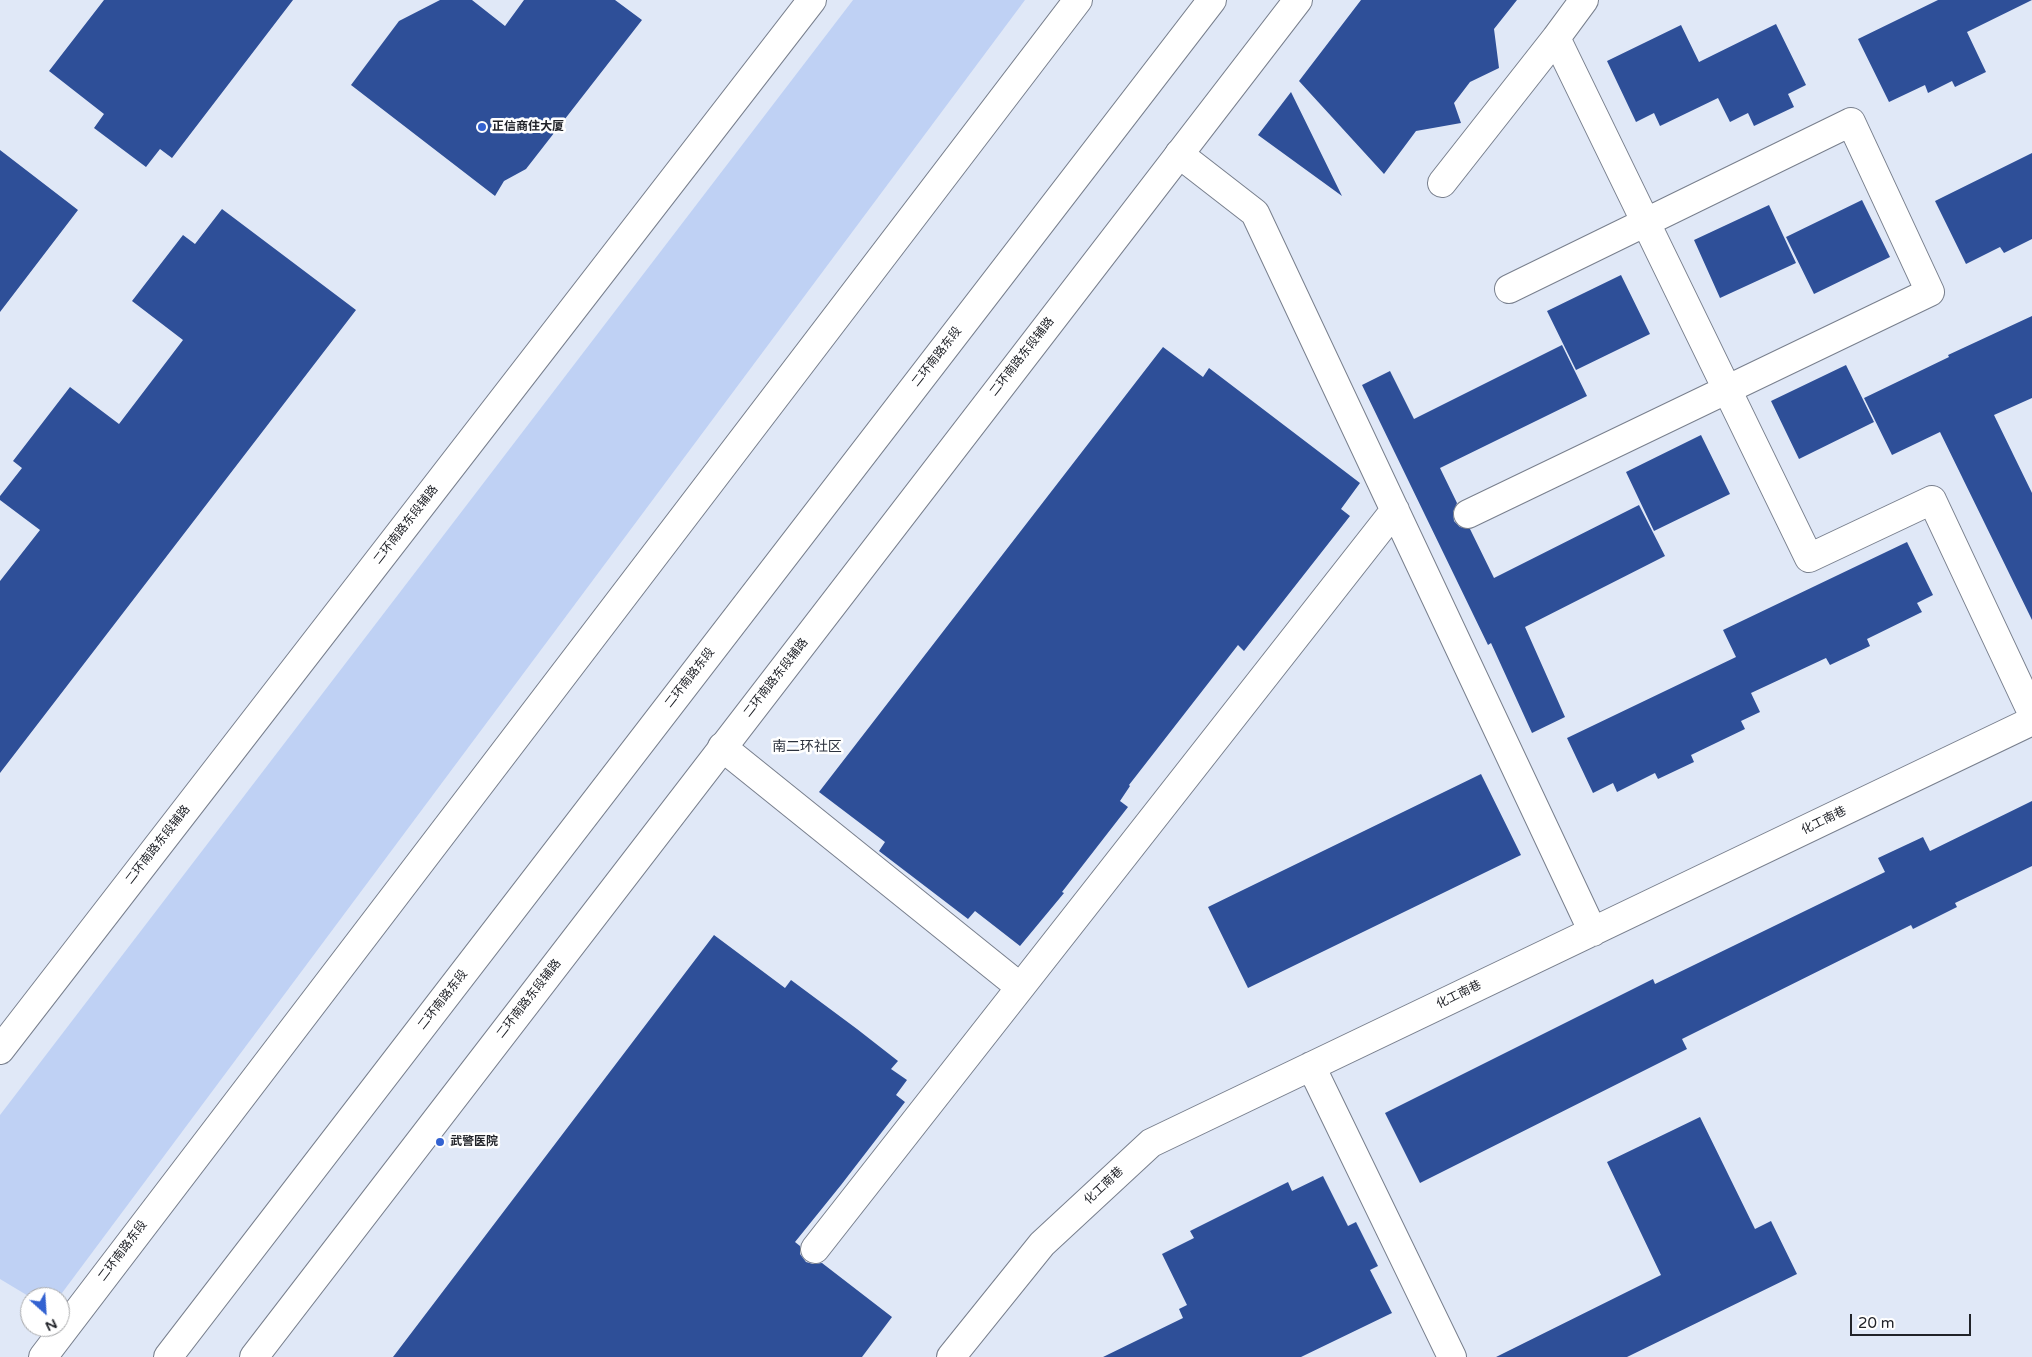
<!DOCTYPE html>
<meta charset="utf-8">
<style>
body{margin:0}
#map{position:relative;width:2032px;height:1357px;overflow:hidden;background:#e0e8f7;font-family:"Varela Round",sans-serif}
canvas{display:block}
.north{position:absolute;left:20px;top:1287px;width:50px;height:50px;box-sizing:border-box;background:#fff;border:1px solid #a6a7a9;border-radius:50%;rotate:154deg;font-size:14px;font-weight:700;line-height:20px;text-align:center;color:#212329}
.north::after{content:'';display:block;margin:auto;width:18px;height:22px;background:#3362d1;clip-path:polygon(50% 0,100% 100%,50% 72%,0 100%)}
.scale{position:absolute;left:1850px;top:1314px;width:121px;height:22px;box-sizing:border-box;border:2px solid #212329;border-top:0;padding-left:6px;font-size:15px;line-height:18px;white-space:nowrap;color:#212329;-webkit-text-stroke:4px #fff;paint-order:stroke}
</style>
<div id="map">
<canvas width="2032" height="1357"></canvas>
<div class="north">N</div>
<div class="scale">20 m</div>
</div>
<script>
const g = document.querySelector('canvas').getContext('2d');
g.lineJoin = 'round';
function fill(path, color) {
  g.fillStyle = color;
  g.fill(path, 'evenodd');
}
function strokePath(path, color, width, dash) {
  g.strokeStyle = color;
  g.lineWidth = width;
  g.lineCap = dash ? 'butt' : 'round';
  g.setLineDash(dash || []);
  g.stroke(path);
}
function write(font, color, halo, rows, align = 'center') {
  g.font = font + ' "Varela Round","Noto Sans SC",sans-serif';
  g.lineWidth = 5;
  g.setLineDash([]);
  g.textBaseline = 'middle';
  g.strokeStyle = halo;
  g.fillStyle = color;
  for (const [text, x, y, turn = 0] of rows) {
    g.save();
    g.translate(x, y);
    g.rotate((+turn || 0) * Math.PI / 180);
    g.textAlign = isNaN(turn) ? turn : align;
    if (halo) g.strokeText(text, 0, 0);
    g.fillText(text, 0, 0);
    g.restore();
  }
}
fill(new Path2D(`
 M 853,0 L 1025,0 L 59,1297 L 30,1297 L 0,1279 L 0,1115 Z`), '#bfd1f4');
fill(new Path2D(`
 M 104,0 L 293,0 L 172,158 L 160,149 L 146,167 L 94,128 L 104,114 L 49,71 Z
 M 440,0 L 472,0 L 505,26 L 524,0 L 615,0 L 642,20 L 526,169 L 504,181 L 495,196 L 351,85 L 399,21 Z
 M 1361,0 L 1517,0 L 1494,29 L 1499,68 L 1470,82 L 1454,103 L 1461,123 L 1416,131 L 1384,174 L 1299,81 Z
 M 1938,0 L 2032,0 L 1967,32 L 1986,72 L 1955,87 L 1952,81 L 1928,93 L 1925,85 L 1889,102 L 1858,39 Z
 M 1776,24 L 1806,85 L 1788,94 L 1794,107 L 1754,126 L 1748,113 L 1730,122 L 1718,98 L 1660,126 L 1654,113 L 1636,122 L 1607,61 L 1681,25 L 1699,62 Z
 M 1291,92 L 1342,196 L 1258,135 Z
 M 0,150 L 78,210 L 0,312 Z
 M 2032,153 L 2032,239 L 2004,253 L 2000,247 L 1966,264 L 1935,201 Z
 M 1862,200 L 1890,257 L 1814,294 L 1786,237 Z
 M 1769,205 L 1796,263 L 1720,298 L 1694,240 Z
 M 222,209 L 356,310 L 0,773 L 0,581 L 40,530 L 0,500 L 0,496 L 22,468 L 13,461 L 70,387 L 119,424 L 183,340 L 132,301 L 183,235 L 195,244 Z
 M 1621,275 L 1650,334 L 1576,370 L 1547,311 Z
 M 2032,316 L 2032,398 L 1994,415 L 2032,493 L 2032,620 L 1940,432 L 1892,455 L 1864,398 L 1949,357 L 1948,355 Z
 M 1562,345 L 1587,396 L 1440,468 L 1457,503 L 1453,512 L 1454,521 L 1460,527 L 1470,529 L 1494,578 L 1639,505 L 1665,556 L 1525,627 L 1565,717 L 1532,733 L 1491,643 L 1488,645 L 1362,385 L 1390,371 L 1414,419 Z
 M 1163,347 L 1203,377 L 1209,368 L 1360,483 L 1341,509 L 1350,516 L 1244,651 L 1238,645 L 1129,785 L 1130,786 L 1120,801 L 1128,807 L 1062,892 L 1064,893 L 1020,946 L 975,911 L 968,919 L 879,851 L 885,842 L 819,792 Z
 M 1846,365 L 1874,422 L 1799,459 L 1771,401 Z
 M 1701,435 L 1730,494 L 1654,531 L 1626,472 Z
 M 1907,542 L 1933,595 L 1917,603 L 1922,612 L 1867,639 L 1870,646 L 1830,665 L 1826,658 L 1751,693 L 1760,712 L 1741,721 L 1745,729 L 1691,755 L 1694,762 L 1658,779 L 1655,773 L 1617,792 L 1613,783 L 1593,793 L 1567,738 L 1736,657 L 1723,630 Z
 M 1481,774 L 1521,855 L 1248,988 L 1208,907 Z
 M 2032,801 L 2032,866 L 1955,903 L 1957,907 L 1913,929 L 1911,925 L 1682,1039 L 1687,1049 L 1420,1183 L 1385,1113 L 1653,979 L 1655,984 L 1885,872 L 1878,858 L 1923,837 L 1930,851 Z
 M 714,935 L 785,988 L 791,980 L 857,1029 L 898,1061 L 891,1069 L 907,1080 L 896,1095 L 905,1102 L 841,1185 L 795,1242 L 800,1246 L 800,1254 L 806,1262 L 813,1264 L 822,1263 L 892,1317 L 862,1357 L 393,1357 Z
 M 1700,1117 L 1755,1229 L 1771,1221 L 1797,1274 L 1627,1357 L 1496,1357 L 1661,1275 L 1607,1162 Z
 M 1323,1176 L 1348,1226 L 1356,1222 L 1378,1266 L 1370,1270 L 1392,1313 L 1301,1357 L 1103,1357 L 1183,1318 L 1179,1309 L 1187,1305 L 1162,1254 L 1194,1238 L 1190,1231 L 1288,1182 L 1292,1191 Z`), '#2e4f98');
const minor = new Path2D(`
 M 1584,0 L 1556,38 L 1809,558 L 1932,500 L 2032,713
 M 1179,154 L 1255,213 L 1593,932
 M 1442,183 L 1556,38
 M 1468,514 L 1930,292 L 1851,122 L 1509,289
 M 722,747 L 1020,987
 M 1311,1066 L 1452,1357
 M 815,1249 L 1395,510
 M 951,1357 L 1042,1244 L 1151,1143 L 2032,721`);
const major = new Path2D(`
 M 0,1050 L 812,0
 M 254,1357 L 1298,0`);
const highway = new Path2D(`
 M 43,1357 L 1078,0
 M 168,1357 L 1212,0`);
strokePath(minor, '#787f8d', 30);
strokePath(major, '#787f8d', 30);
strokePath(highway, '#787f8d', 30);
strokePath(minor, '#fff', 28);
strokePath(major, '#fff', 28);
strokePath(highway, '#fff', 28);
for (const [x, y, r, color] of [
 [482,127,5,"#3362d1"],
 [440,1142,5,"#3362d1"]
]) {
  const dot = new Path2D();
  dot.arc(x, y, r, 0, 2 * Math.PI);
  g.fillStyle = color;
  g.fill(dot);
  strokePath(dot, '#fff', 2);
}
write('bold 12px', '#212329', '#fff', [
 ["正信商住大厦",492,127],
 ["武警医院",450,1142]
], 'left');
write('12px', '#212329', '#fff', [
 ["二环南路东段",937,357,-52],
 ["二环南路东段辅路",1022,357,-52],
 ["二环南路东段辅路",406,525,-52],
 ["二环南路东段",690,678,-52],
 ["二环南路东段辅路",776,678,-52],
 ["化工南巷",1824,821,-26],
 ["二环南路东段辅路",158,845,-52],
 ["化工南巷",1459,995,-26],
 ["二环南路东段辅路",529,999,-52],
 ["二环南路东段",443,1000,-52],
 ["化工南巷",1104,1186,-43],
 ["二环南路东段",123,1251,-53]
]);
write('14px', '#2b313d', '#fff', [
 ["南二环社区",807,747]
]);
</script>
